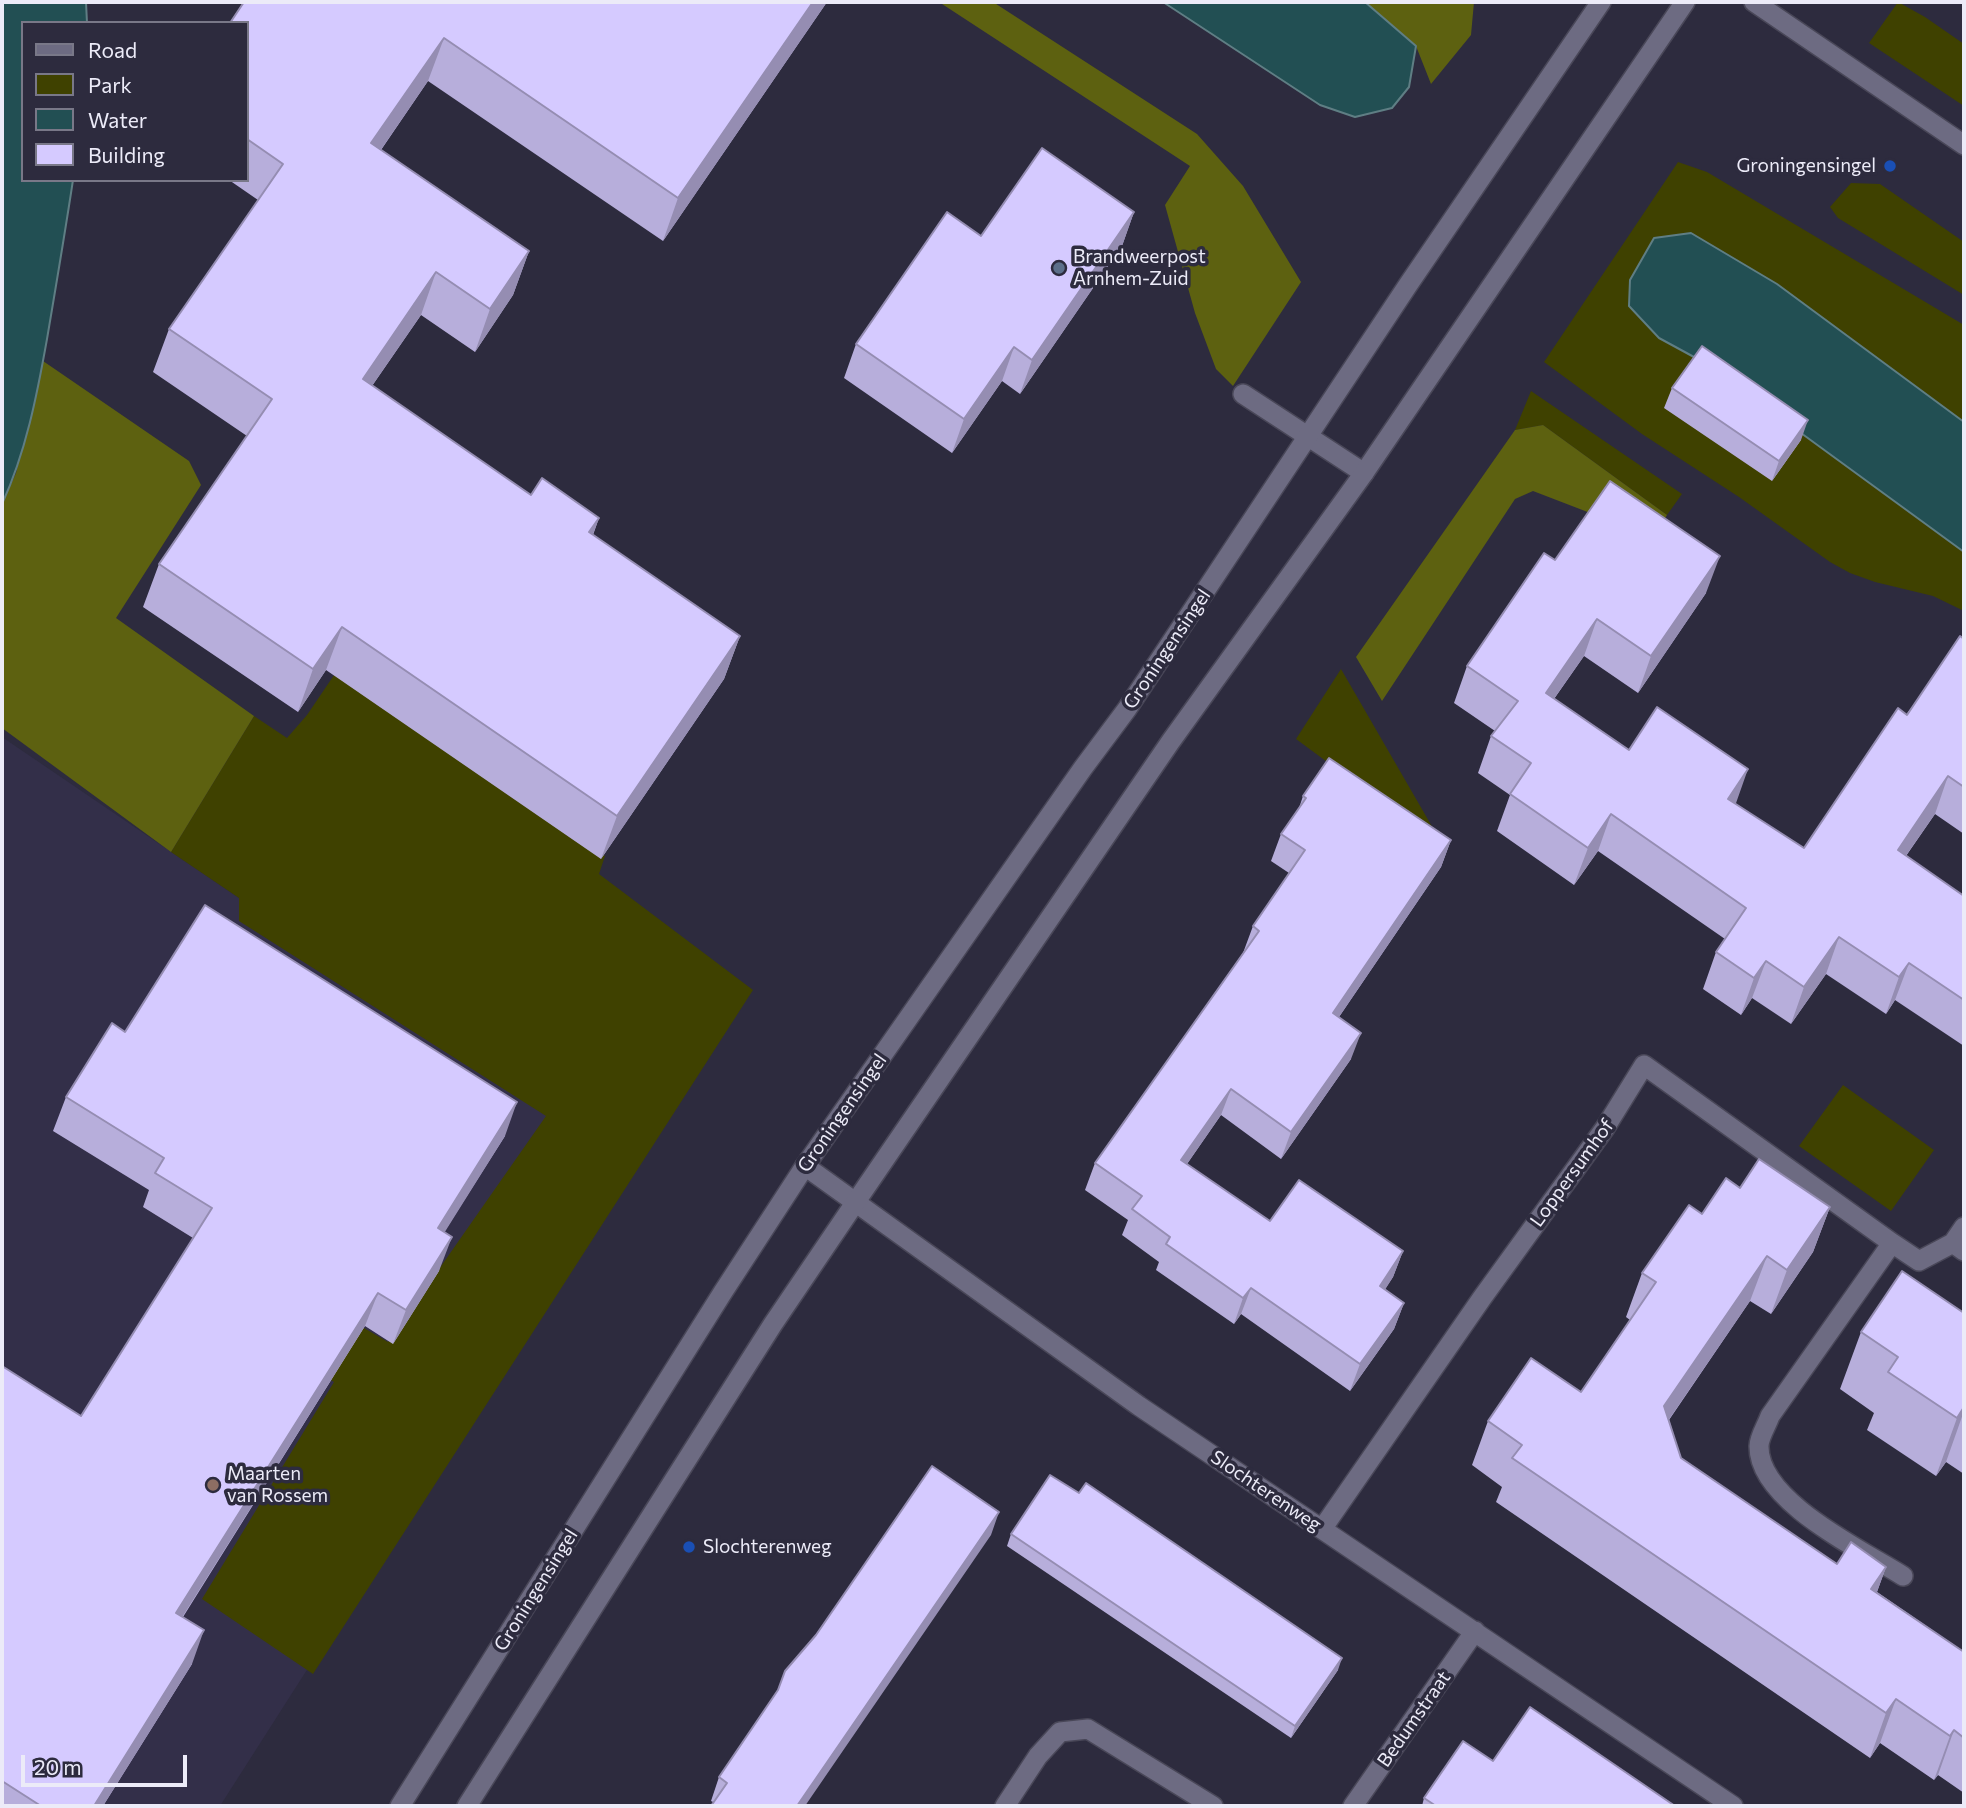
<!DOCTYPE html>
<style>
body{margin:0}
#map{position:relative;width:1966px;height:1808px;overflow:hidden;background:#2d2b3e;font-family:Commissioner,sans-serif}
canvas{display:block}
.frame{position:absolute;inset:0;border:4px solid #ecebf8;pointer-events:none}
.legend{position:absolute;left:21px;top:21px;width:228px;height:161px;box-sizing:border-box;background:#2d2b3e;border:2px solid #797888;margin:0;padding:9px 12px;list-style:none;font-size:21px;color:#ecebf8}
.legend li{display:flex;align-items:center;gap:14px;height:35px}
.legend b{width:35px;border:2px solid #797888}
.scale{position:absolute;left:21px;top:1755px;width:166px;height:32px;box-sizing:border-box;border:4px solid #ecebf8;border-top:0;padding-left:9px;font-size:21px;line-height:24px;white-space:nowrap;color:#ecebf8;-webkit-text-stroke:5px #2d2b3e;paint-order:stroke}
</style>
<div id="map">
<canvas width="1966" height="1808"></canvas>
<div class="frame"></div>
<ul class="legend">
<li><b style="height:9px;background:#6d6b82"></b>Road</li>
<li><b style="height:19px;background:#3f4100"></b>Park</li>
<li><b style="height:19px;background:#224f53"></b>Water</li>
<li><b style="height:19px;background:#d5caff"></b>Building</li>
</ul>
<div class="scale">20 m</div>
</div>
<script>
const g = document.querySelector('canvas').getContext('2d');
g.lineJoin = 'round';
function fill(path, color) {
  g.fillStyle = color;
  g.fill(path, 'evenodd');
}
function strokePath(path, color, width, dash) {
  g.strokeStyle = color;
  g.lineWidth = width;
  g.lineCap = dash ? 'butt' : 'round';
  g.setLineDash(dash || []);
  g.stroke(path);
}
function write(font, color, halo, rows, align = 'center') {
  g.font = font + ' Commissioner,sans-serif';
  g.lineWidth = 7;
  g.setLineDash([]);
  g.textBaseline = 'middle';
  g.strokeStyle = halo;
  g.fillStyle = color;
  for (const [text, x, y, turn = 0] of rows) {
    g.save();
    g.translate(x, y);
    g.rotate((+turn || 0) * Math.PI / 180);
    g.textAlign = isNaN(turn) ? turn : align;
    if (halo) g.strokeText(text, 0, 0);
    g.fillText(text, 0, 0);
    g.restore();
  }
}
fill(new Path2D(`
 M 2,737 L 630,1164 L 220,1806 L 2,1806 Z`), '#332f49');
fill(new Path2D(`
 M 1898,2 L 1925,17 L 1964,44 L 1964,106 L 1869,43 Z
 M 1678,162 L 1707,172 L 1964,325 L 1964,422 L 1777,285 L 1691,233 L 1659,338 L 1705,363 L 1964,552 L 1964,611 L 1933,596 L 1875,582 L 1850,573 L 1830,562 L 1739,497 L 1642,434 L 1544,362 Z
 M 1851,183 L 1880,184 L 1964,242 L 1964,295 L 1838,218 L 1830,207 Z
 M 1531,391 L 1682,494 L 1667,515 L 1543,425 L 1515,430 Z
 M 439,520 L 413,722 L 605,856 L 599,874 L 753,990 L 313,1674 L 202,1599 L 334,1382 L 263,1339 L 294,1287 L 388,1342 L 546,1116 L 239,921 L 239,898 L 171,852 L 254,716 L 287,738 L 307,715 Z
 M 1341,669 L 1445,849 L 1296,739 Z
 M 1843,1085 L 1934,1150 L 1891,1211 L 1799,1146 Z`), '#3f4100');
fill(new Path2D(`
 M 939,2 L 993,2 L 1197,134 L 1243,186 L 1301,282 L 1233,386 L 1216,369 L 1195,313 L 1165,205 L 1190,166 Z
 M 1365,2 L 1474,2 L 1471,35 L 1431,84 L 1416,46 Z
 M 43,361 L 189,461 L 201,485 L 116,618 L 254,716 L 171,852 L 2,728 L 2,504 L 16,473 Z
 M 1543,425 L 1667,515 L 1648,547 L 1598,516 L 1533,491 L 1515,499 L 1382,701 L 1356,657 L 1515,430 Z`), '#5d6110');
const water = new Path2D(`
 M 2,2 L 86,2 L 87,23 L 23,23 L 23,180 L 73,180 C 65,233 56,286 47,339 C 37,395 26,452 2,504 Z
 M 1163,2 L 1365,2 L 1416,46 L 1409,87 L 1392,108 L 1355,117 L 1320,105 Z
 M 1691,233 L 1777,284 L 1964,422 L 1964,552 L 1705,363 L 1659,338 L 1629,306 L 1630,280 L 1654,238 Z`);
fill(water, '#224f53');
strokePath(water, '#5f7e84', 2);
const minor = new Path2D(`
 M 1243,394 L 1364,473
 M 805,1166 L 1139,1406 L 1733,1806
 M 1953,1243 L 1964,1227
 M 1322,1529 L 1482,1298 L 1605,1128 L 1644,1065 L 1892,1243
 M 1903,1576 C 1862,1550 1758,1501 1759,1446 C 1759,1437 1767,1425 1770,1416 L 1892,1243 L 1919,1261 L 1953,1243 L 1964,1251
 M 1005,1806 L 1038,1756 L 1060,1732 L 1088,1729 L 1213,1806
 M 1353,1806 L 1475,1631`);
const tertiary = new Path2D(`
 M 400,1806 L 723,1292 L 805,1166 L 1083,768 L 1127,709 L 1408,285 L 1601,2
 M 467,1806 L 773,1324 L 855,1203 L 1171,741 L 1364,473 L 1685,2`);
const secondary = new Path2D(`
 M 1754,2 L 1964,145`);
strokePath(minor, '#494758', 22);
strokePath(tertiary, '#494758', 22);
strokePath(secondary, '#494758', 22);
strokePath(minor, '#6d6b82', 19);
strokePath(tertiary, '#6d6b82', 19);
strokePath(secondary, '#6d6b82', 19);
fill(new Path2D(`
 M 244,2 L 827,2 L 663,241 L 428,81 L 381,150 L 529,251 L 513,295 L 475,352 L 421,315 L 372,386 L 531,495 L 599,518 L 593,535 L 740,636 L 724,679 L 601,859 L 326,670 L 298,712 L 143,607 L 159,564 L 247,436 L 153,372 L 169,329 L 258,200 L 229,180 L 247,180 L 247,23 Z
 M 1134,212 L 1122,246 L 1020,394 L 1002,381 L 952,453 L 844,378 L 856,344 L 981,236 Z
 M 1672,388 L 1801,440 L 1772,481 L 1664,408 Z
 M 1555,560 L 1706,593 L 1638,693 L 1584,656 L 1554,699 L 1629,750 L 1736,804 L 1804,848 L 1964,639 L 1964,834 L 1935,814 L 1906,856 L 1964,896 L 1964,1046 L 1895,1000 L 1886,1014 L 1826,974 L 1791,1024 L 1752,998 L 1741,1015 L 1703,989 L 1716,952 L 1725,939 L 1598,851 L 1574,885 L 1497,831 L 1510,795 L 1478,773 L 1491,736 L 1495,731 L 1454,703 L 1467,666 Z
 M 1303,796 L 1451,840 L 1441,867 L 1339,1017 L 1351,1059 L 1281,1159 L 1221,1115 L 1187,1164 L 1270,1221 L 1403,1251 L 1393,1277 L 1385,1289 L 1404,1303 L 1394,1329 L 1350,1391 L 1241,1314 L 1234,1324 L 1156,1270 L 1159,1262 L 1122,1235 L 1128,1220 L 1085,1190 L 1095,1163 L 1243,953 L 1253,926 L 1289,873 L 1271,861 L 1281,834 L 1299,808 Z
 M 125,1032 L 505,1136 L 444,1232 L 439,1271 L 393,1344 L 365,1326 L 183,1617 L 192,1664 L 103,1806 L 2,1806 L 2,1366 L 81,1416 L 193,1238 L 143,1207 L 149,1190 L 53,1131 L 66,1097 Z
 M 1740,1188 L 1830,1207 L 1813,1252 L 1771,1314 L 1750,1301 L 1669,1420 L 1681,1458 L 1837,1564 L 1886,1567 L 1877,1592 L 1964,1652 L 1964,1793 L 1938,1775 L 1934,1780 L 1880,1743 L 1870,1758 L 1496,1502 L 1502,1487 L 1472,1465 L 1488,1421 L 1581,1392 L 1630,1320 L 1626,1317 L 1642,1273 L 1702,1214 Z
 M 1964,1313 L 1964,1474 L 1946,1462 L 1936,1476 L 1867,1430 L 1874,1413 L 1840,1389 L 1861,1332 Z
 M 1011,1534 L 1338,1670 L 1291,1738 L 1007,1546 Z
 M 991,1535 L 713,1802 L 711,1801 L 719,1777 Z
 M 1493,1761 L 1675,1806 L 1422,1806 L 1424,1798 Z`), '#b7aedb');
fill(new Path2D(`
 M 813,2 L 827,2 L 663,241 L 678,198 Z
 M 444,38 L 428,81 L 356,186 L 371,143 Z
 M 1134,212 L 1122,246 L 1020,394 L 1032,360 Z
 M 529,251 L 513,295 L 475,352 L 490,309 Z
 M 436,272 L 421,315 L 347,422 L 363,379 Z
 M 1014,347 L 1002,381 L 952,453 L 964,419 Z
 M 1808,420 L 1801,440 L 1772,481 L 1779,461 Z
 M 599,518 L 583,561 L 589,532 Z
 M 1720,556 L 1706,593 L 1638,693 L 1651,656 Z
 M 1597,619 L 1584,656 L 1532,730 L 1546,693 Z
 M 342,627 L 326,670 L 298,712 L 313,669 Z
 M 740,636 L 724,679 L 601,859 L 617,816 Z
 M 1748,769 L 1735,806 L 1728,799 Z
 M 1948,776 L 1935,814 L 1884,887 L 1898,850 Z
 M 1611,814 L 1598,851 L 1574,885 L 1588,848 Z
 M 1451,840 L 1441,867 L 1324,1039 L 1333,1013 Z
 M 1839,937 L 1826,974 L 1791,1024 L 1804,987 Z
 M 1766,961 L 1752,998 L 1741,1015 L 1754,978 Z
 M 1909,963 L 1895,1000 L 1886,1014 L 1899,977 Z
 M 1361,1033 L 1351,1059 L 1281,1159 L 1291,1132 Z
 M 1231,1089 L 1221,1115 L 1171,1187 L 1181,1160 Z
 M 517,1102 L 505,1136 L 426,1262 L 438,1228 Z
 M 1830,1207 L 1813,1252 L 1771,1314 L 1787,1270 Z
 M 452,1237 L 439,1271 L 393,1344 L 406,1310 Z
 M 1403,1251 L 1393,1277 L 1371,1312 L 1380,1286 Z
 M 1767,1256 L 1750,1301 L 1648,1450 L 1664,1406 Z
 M 1251,1288 L 1241,1314 L 1234,1324 L 1243,1298 Z
 M 378,1293 L 365,1326 L 164,1646 L 176,1613 Z
 M 1404,1303 L 1394,1329 L 1350,1391 L 1360,1364 Z
 M 1964,1407 L 1964,1411 L 1946,1462 L 1936,1476 L 1957,1418 Z
 M 999,1512 L 991,1535 L 805,1806 L 797,1806 Z
 M 1886,1567 L 1870,1611 L 1871,1589 Z
 M 204,1630 L 192,1664 L 103,1806 L 94,1806 Z
 M 1342,1658 L 1338,1670 L 1291,1738 L 1295,1726 Z
 M 1896,1699 L 1880,1743 L 1870,1758 L 1886,1713 Z
 M 1954,1730 L 1938,1775 L 1934,1780 L 1950,1736 Z`), '#958db2');
const building = new Path2D(`
 M 244,2 L 813,2 L 678,198 L 444,38 L 371,143 L 529,251 L 490,309 L 436,272 L 363,379 L 531,495 L 542,478 L 599,518 L 589,532 L 740,636 L 617,816 L 342,627 L 313,669 L 159,564 L 272,399 L 169,329 L 283,164 L 247,139 L 247,23 L 230,23 Z
 M 1042,148 L 1134,212 L 1032,360 L 1014,347 L 964,419 L 856,344 L 947,212 L 981,236 Z
 M 1702,346 L 1808,420 L 1779,461 L 1672,388 Z
 M 1610,481 L 1720,556 L 1651,656 L 1597,619 L 1546,693 L 1629,750 L 1657,707 L 1748,769 L 1728,799 L 1804,848 L 1898,708 L 1907,715 L 1960,636 L 1964,639 L 1964,787 L 1948,776 L 1898,850 L 1964,896 L 1964,1000 L 1909,963 L 1899,977 L 1839,937 L 1804,987 L 1766,961 L 1754,978 L 1716,952 L 1746,908 L 1611,814 L 1588,848 L 1510,794 L 1531,763 L 1491,736 L 1518,701 L 1467,666 L 1544,553 L 1555,560 Z
 M 1329,758 L 1451,840 L 1333,1013 L 1361,1033 L 1291,1132 L 1231,1089 L 1181,1160 L 1270,1221 L 1299,1180 L 1403,1251 L 1380,1286 L 1404,1303 L 1360,1364 L 1251,1288 L 1243,1298 L 1166,1244 L 1170,1237 L 1132,1209 L 1142,1196 L 1095,1163 L 1259,931 L 1253,926 L 1305,850 L 1281,834 L 1306,798 L 1303,796 Z
 M 205,905 L 517,1102 L 438,1228 L 452,1237 L 406,1310 L 378,1293 L 176,1613 L 204,1630 L 94,1806 L 41,1806 L 2,1781 L 2,1366 L 81,1416 L 212,1208 L 155,1173 L 164,1158 L 66,1097 L 112,1023 L 125,1032 Z
 M 1759,1159 L 1830,1207 L 1787,1270 L 1767,1256 L 1664,1406 L 1681,1458 L 1837,1564 L 1851,1542 L 1886,1567 L 1871,1589 L 1964,1652 L 1964,1738 L 1954,1730 L 1950,1736 L 1896,1699 L 1886,1713 L 1512,1458 L 1522,1445 L 1488,1421 L 1531,1358 L 1581,1392 L 1656,1282 L 1642,1273 L 1689,1205 L 1702,1214 L 1726,1178 L 1740,1188 Z
 M 1902,1271 L 1964,1313 L 1964,1407 L 1957,1418 L 1888,1372 L 1898,1357 L 1861,1332 Z
 M 932,1466 L 999,1512 L 797,1806 L 711,1806 L 727,1783 L 719,1777 L 778,1690 L 785,1671 L 816,1635 Z
 M 1050,1475 L 1079,1493 L 1086,1483 L 1342,1658 L 1295,1726 L 1011,1534 Z
 M 1530,1707 L 1675,1806 L 1436,1806 L 1424,1798 L 1463,1741 L 1493,1761 Z`);
fill(building, '#d5caff');
strokePath(building, '#958db2', 2);
for (const [x, y, r, color] of [
 [1890,166,7,"#1a4fb4"],
 [1059,268,7,"#5c6f8a"],
 [213,1485,7,"#8d6e63"],
 [689,1547,7,"#1a4fb4"]
]) {
  const dot = new Path2D();
  dot.arc(x, y, r, 0, 2 * Math.PI);
  g.fillStyle = color;
  g.fill(dot);
  strokePath(dot, '#2d2b3e', 2.5);
}
write('19px', '#ecebf8', '#2d2b3e', [
 ["Groningensingel",1876,166,"right"],
 ["Brandweerpost",1073,257],
 ["Arnhem-Zuid",1073,279],
 ["Maarten",227,1474],
 ["van Rossem",227,1496],
 ["Slochterenweg",703,1547]
], 'left');
write('19px', '#ecebf8', '#2d2b3e', [
 ["Groningensingel",1167,649,-56],
 ["Groningensingel",842,1113,-55],
 ["Loppersumhof",1572,1173,-54],
 ["Slochterenweg",1266,1491,34],
 ["Groningensingel",536,1590,-58],
 ["Bedumstraat",1414,1719,-55]
]);
</script>
